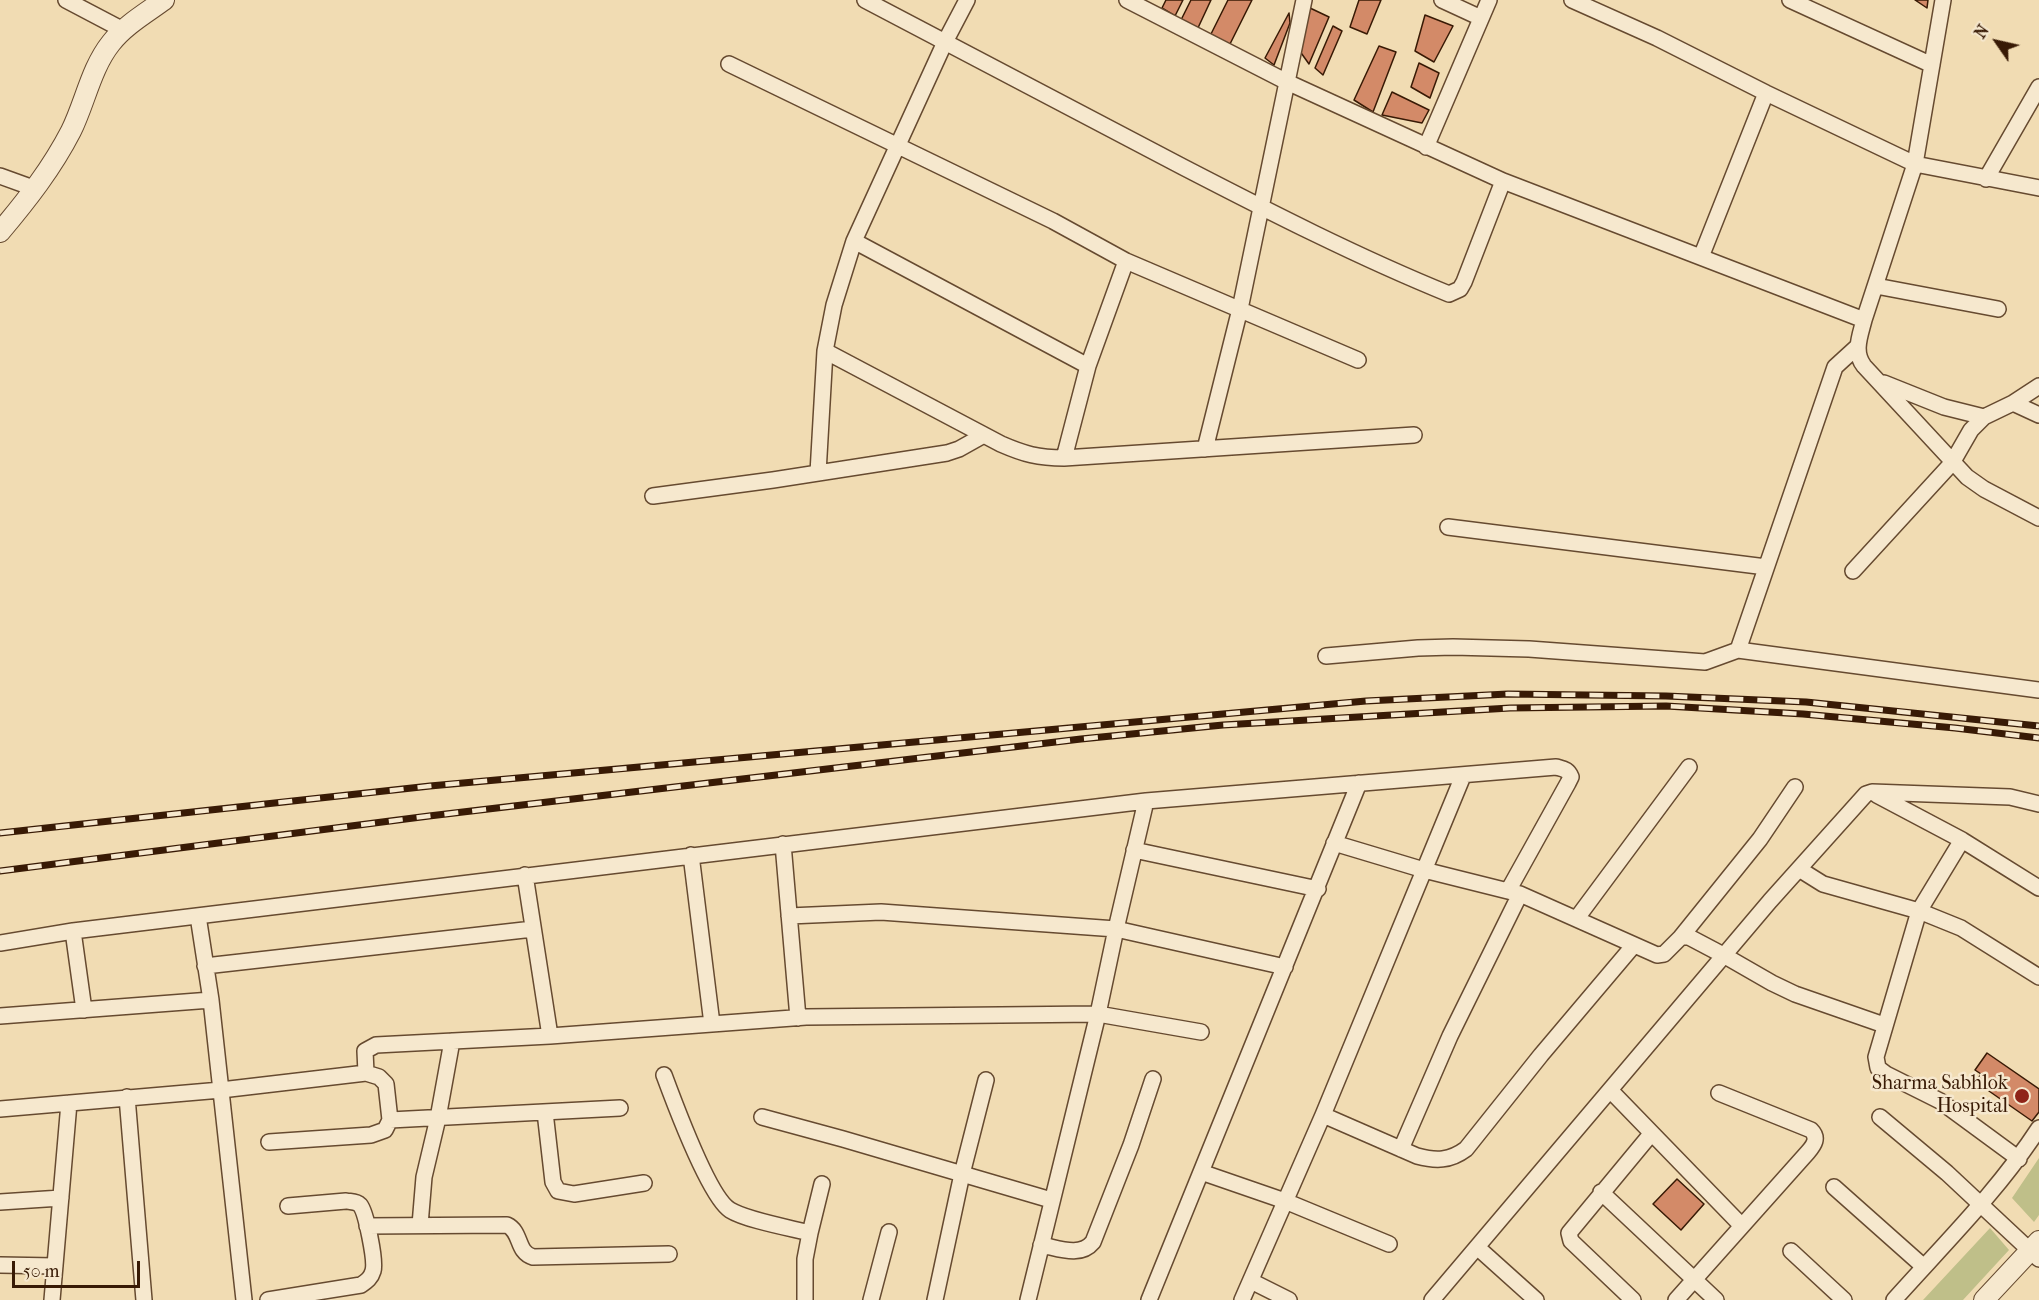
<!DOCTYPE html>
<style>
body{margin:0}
#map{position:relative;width:2039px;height:1300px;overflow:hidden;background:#f1dcb3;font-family:"IM FELL French Canon",serif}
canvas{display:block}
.north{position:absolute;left:1967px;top:12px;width:60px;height:60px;-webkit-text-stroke:4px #f6e8ce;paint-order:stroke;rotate:304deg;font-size:16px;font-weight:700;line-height:24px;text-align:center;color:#381a05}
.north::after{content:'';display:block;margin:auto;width:21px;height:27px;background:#381a05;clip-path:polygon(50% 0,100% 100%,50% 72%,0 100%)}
.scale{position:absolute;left:12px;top:1261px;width:128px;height:27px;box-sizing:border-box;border:3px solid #381a05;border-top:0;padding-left:8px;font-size:18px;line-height:21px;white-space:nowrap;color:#381a05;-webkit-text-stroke:4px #f6e8ce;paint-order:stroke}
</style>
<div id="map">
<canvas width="2039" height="1300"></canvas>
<div class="north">N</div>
<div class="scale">50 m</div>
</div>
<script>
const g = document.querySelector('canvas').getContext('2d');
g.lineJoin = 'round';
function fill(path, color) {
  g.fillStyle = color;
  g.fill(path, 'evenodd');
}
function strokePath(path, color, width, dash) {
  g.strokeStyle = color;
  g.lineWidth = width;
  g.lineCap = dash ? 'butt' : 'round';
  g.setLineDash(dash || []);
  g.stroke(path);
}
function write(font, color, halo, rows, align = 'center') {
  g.font = font + ' "IM FELL French Canon",serif';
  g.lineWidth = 5;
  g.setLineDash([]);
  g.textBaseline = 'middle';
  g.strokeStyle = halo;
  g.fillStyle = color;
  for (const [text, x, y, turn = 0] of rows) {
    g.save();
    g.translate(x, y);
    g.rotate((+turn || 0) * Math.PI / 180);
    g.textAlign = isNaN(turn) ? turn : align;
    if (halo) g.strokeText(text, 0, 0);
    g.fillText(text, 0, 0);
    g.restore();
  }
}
fill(new Path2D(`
 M 2039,1158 L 2039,1215 L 2034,1222 L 2012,1198 Z
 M 1990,1228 L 2009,1250 L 1963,1300 L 1923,1300 Z`), '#bfbf89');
const building = new Path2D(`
 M 1166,0 L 1183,0 L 1175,16 L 1162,8 Z
 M 1191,0 L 1211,0 L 1197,30 L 1181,20 Z
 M 1228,0 L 1252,0 L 1229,46 L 1211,34 Z
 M 1359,0 L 1381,0 L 1367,34 L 1350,27 Z
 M 1915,0 L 1928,0 L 1927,8 Z
 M 1310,8 L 1329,17 L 1309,64 L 1299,50 Z
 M 1289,13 L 1290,23 L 1274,65 L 1265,58 Z
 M 1425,15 L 1453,26 L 1434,62 L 1415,51 Z
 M 1333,26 L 1342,31 L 1323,75 L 1315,68 Z
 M 1379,46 L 1396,52 L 1373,112 L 1354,100 Z
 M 1419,63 L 1439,73 L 1430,98 L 1411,87 Z
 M 1392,92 L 1429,110 L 1422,123 L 1382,115 Z
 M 1987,1053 L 2039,1089 L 2039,1112 L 2032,1121 L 1976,1082 L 1981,1074 L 1975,1070 Z
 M 1677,1179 L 1704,1204 L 1681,1230 L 1653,1204 Z`);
fill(building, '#d38a68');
strokePath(building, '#381a05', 1.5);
const minor = new Path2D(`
 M 66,0 L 123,30
 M 865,0 C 971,56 1077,112 1183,167 C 1270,212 1358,257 1449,294 L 1460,289 L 1464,282 L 1503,181
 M 1127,0 L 1287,82 L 1503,181 L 1864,320
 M 1442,0 L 1481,18
 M 1572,0 L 1657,38 L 1766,93 L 1915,164 L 2039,188
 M 1790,0 L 1932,65
 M 1943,0 L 1915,164 L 1864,320 C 1860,336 1853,352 1864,366 L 1967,477 L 1984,489 L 2039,518
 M 729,64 L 1053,221 L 1126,261 L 1358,360
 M 1426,147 L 1489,0
 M 0,176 L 36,189
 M 1986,179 L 2039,87
 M 854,241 L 1088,366
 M 1701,257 L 1766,93
 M 1876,286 L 1998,309
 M 825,351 L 1001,444 C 1024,454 1038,458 1064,458 L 1414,435
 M 1884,383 L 1944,407 L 1984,417
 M 2013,403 L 2039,415
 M 1205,449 L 1240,309 L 1304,0
 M 1064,458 L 1088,366 L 1126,261
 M 818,473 L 825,351 L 834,305 L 854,241 L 945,42 L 967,0
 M 653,496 L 773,480 L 947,453 L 959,449 L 984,435
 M 1448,527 L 1766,567
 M 1853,571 L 1952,463 L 1971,430 L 1984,417 L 2013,403 L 2039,386
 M 1738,650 L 1835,367 L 1858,346
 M 1326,656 L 1418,648 L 1453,647 L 1529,649 L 1705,662 L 1738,650 L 2039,690
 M 1877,795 L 1962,840 L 2039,888
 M 1962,840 L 1919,911 L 1876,1057 L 1878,1068 L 1886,1074 L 1940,1101 L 2019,1159
 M 1334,843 L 1424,870 L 1520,894 L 1657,955 L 1664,954 L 1681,937 L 1689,937 L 1725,956 L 1772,983 L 1795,994 L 1884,1025
 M 783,844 L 798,1018
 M 1134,850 L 1318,889
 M 691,855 L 712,1024
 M 1799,869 L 1823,884 L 1919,911 L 1961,928 L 2039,977
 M 525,875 L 550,1036
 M 198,916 L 211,1000 L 244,1300
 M 789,916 L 881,912 L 1116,929 L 1285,967
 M 1577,918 L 1689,767
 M 73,931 L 84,1010
 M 1681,937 L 1760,839 L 1795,787
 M 0,943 L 73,931 L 1146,801 L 1556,767 C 1563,769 1568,769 1571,777 L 1568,783 L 1508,891
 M 205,966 L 533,929
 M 0,1016 L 211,1000
 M 664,1075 C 674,1102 709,1197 730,1210 C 746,1220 790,1228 810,1233 L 822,1184
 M 1610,1090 L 1741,1225
 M 127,1097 L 144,1300
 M 0,1109 L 221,1090 L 366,1073 L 365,1051 L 376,1045 L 550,1036 L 806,1017 L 1098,1014 L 1201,1032
 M 545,1112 L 553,1182 L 558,1191 L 574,1194 L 644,1183
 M 1323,1115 L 1417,1156 C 1436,1161 1450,1161 1466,1149 L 1541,1055 L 1634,945
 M 762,1117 L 843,1139 L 1051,1200
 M 1880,1117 L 1947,1173 L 2039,1259
 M 390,1120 L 620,1108
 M 269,1142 L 371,1135 L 385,1130 L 390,1120 L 386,1084 L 379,1077 L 366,1073
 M 1401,1149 L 1450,1036 L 1520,894
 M 1201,1172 L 1285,1201 L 1389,1244
 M 1834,1187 L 1924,1267
 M 1601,1192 L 1716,1300
 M 0,1202 L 61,1198
 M 420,1225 L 424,1177 L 438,1118 L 452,1041
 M 367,1226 L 507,1225 C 522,1232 516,1252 533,1257 L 669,1254
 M 1041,1245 C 1058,1248 1080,1258 1093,1242 L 1131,1145 L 1153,1079
 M 1477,1247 L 1536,1300
 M 1791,1251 L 1844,1300
 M 0,1265 L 55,1266
 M 1251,1281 L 1289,1300
 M 52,1300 L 69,1103
 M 268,1300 L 361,1285 C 367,1281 371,1278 373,1271 C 376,1261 366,1212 360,1205 C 356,1201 351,1202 346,1201 L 288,1206
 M 805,1300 L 805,1259 L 810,1233
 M 871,1300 L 889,1232
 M 935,1300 L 962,1174 L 986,1080
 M 1028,1300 L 1098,1014 L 1116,929 L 1146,801
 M 1149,1300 L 1359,783
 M 1242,1300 L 1323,1115 L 1463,776
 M 1432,1300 L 1770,901 L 1866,794 L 1872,792 L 2010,797 L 2039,804
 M 1633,1300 L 1571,1241 L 1569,1233 L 1651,1134
 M 1676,1300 L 1808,1152 C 1814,1145 1819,1138 1811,1130 L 1719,1093
 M 1894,1300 C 1944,1244 1998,1191 2039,1128`);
const tertiary = new Path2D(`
 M 0,232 C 27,200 52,168 71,131 C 85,103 91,68 111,43 C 124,26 146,13 164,0
 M 1984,1300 L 2039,1241`);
strokePath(minor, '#664a30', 18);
strokePath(tertiary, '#664a30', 22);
strokePath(minor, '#f6e8ce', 15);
strokePath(tertiary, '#f6e8ce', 20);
const rail = new Path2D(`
 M 0,833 L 430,786 L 1366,701 L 1508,694 L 1666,696 L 1806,702 L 2039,726
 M 0,871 L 429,816 L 1081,739 L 1223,725 L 1510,708 L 1666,706 L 1803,714 L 1955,728 L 2039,738`);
strokePath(rail, '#381a05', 7);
strokePath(rail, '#f6e8ce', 4.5, [14]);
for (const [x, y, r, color] of [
 [2022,1096,8,"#8f2418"]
]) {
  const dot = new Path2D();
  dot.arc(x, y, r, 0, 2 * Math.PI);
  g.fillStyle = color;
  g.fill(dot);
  strokePath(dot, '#f6e8ce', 2);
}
write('20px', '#381a05', '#f6e8ce', [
 ["Sharma Sabhlok",2008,1084],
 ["Hospital",2008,1107]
], 'right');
</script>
